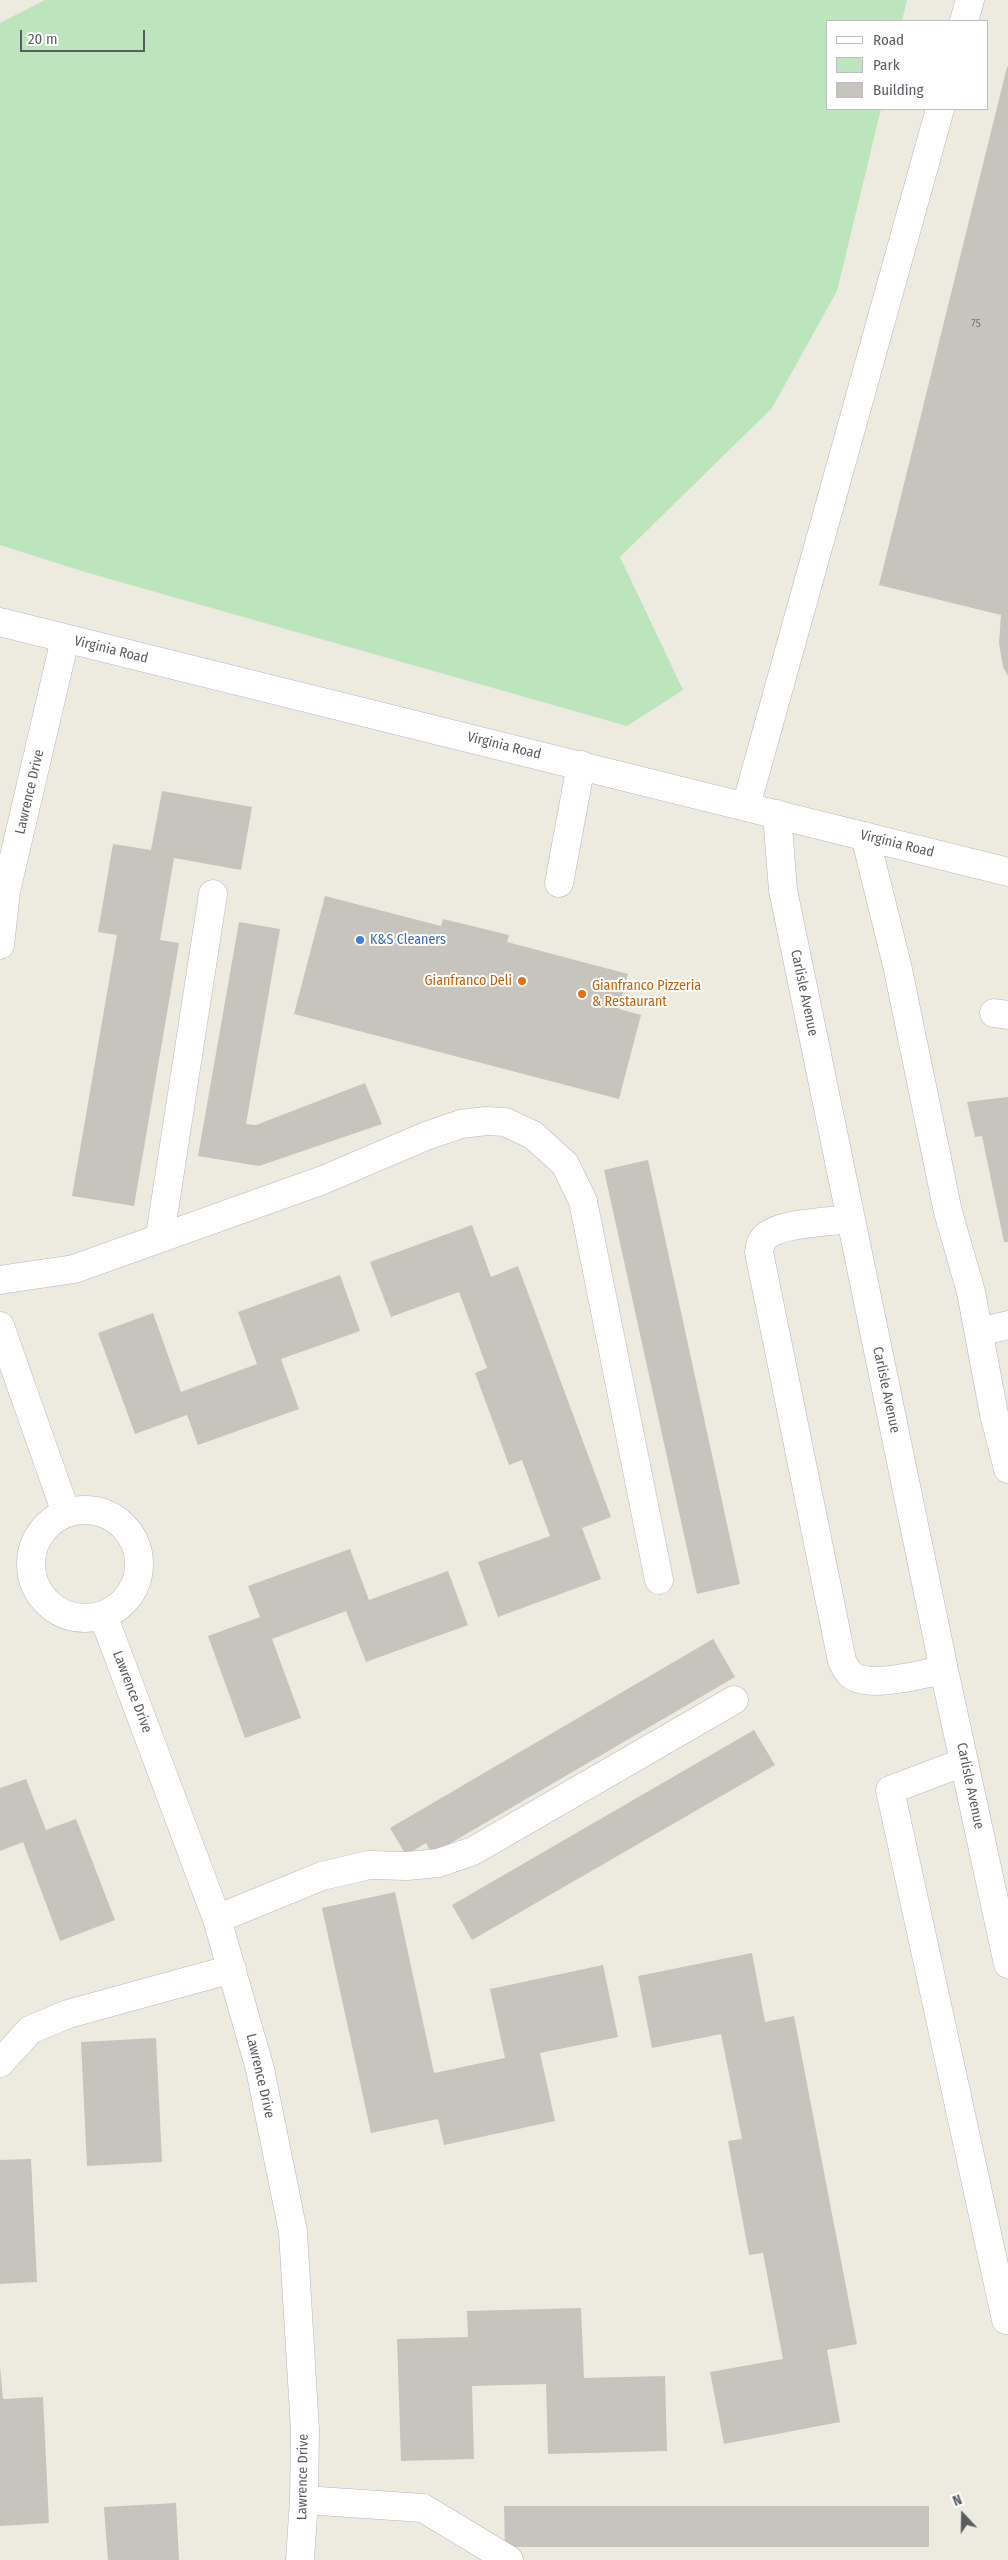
<!DOCTYPE html>
<style>
body{margin:0}
#map{position:relative;width:1008px;height:2560px;overflow:hidden;background:#edeae0;font-family:"Fira Sans Condensed",sans-serif}
canvas{display:block}
.legend{position:absolute;left:826px;top:20px;width:162px;height:90px;box-sizing:border-box;background:#fff;border:1px solid #bdbec0;margin:0;padding:6px 9px;list-style:none;font-size:15px;color:#595d62}
.legend li{display:flex;align-items:center;gap:10px;height:25px}
.legend b{width:25px;border:1px solid #bdbec0}
.north{position:absolute;left:938px;top:2490px;width:50px;height:50px;-webkit-text-stroke:4px #fff;paint-order:stroke;rotate:339deg;font-size:14px;font-weight:700;line-height:20px;text-align:center;color:#595d62}
.north::after{content:'';display:block;margin:auto;width:18px;height:22px;background:#595d62;clip-path:polygon(50% 0,100% 100%,50% 72%,0 100%)}
.scale{position:absolute;left:20px;top:30px;width:125px;height:22px;box-sizing:border-box;border:2px solid #595d62;border-top:0;padding-left:6px;font-size:15px;line-height:18px;white-space:nowrap;color:#595d62;-webkit-text-stroke:4px #fff;paint-order:stroke}
</style>
<div id="map">
<canvas width="1008" height="2560"></canvas>
<ul class="legend">
<li><b style="height:6px;background:#fff"></b>Road</li>
<li><b style="height:14px;background:#bce5bd"></b>Park</li>
<li><b style="height:14px;background:#c7c4be"></b>Building</li>
</ul>
<div class="north">N</div>
<div class="scale">20 m</div>
</div>
<script>
const g = document.querySelector('canvas').getContext('2d');
g.lineJoin = 'round';
function fill(path, color) {
  g.fillStyle = color;
  g.fill(path, 'evenodd');
}
function strokePath(path, color, width, dash) {
  g.strokeStyle = color;
  g.lineWidth = width;
  g.lineCap = dash ? 'butt' : 'round';
  g.setLineDash(dash || []);
  g.stroke(path);
}
function write(font, color, halo, rows, align = 'center') {
  g.font = font + ' "Fira Sans Condensed",sans-serif';
  g.lineWidth = 4;
  g.setLineDash([]);
  g.textBaseline = 'middle';
  g.strokeStyle = halo;
  g.fillStyle = color;
  for (const [text, x, y, turn = 0] of rows) {
    g.save();
    g.translate(x, y);
    g.rotate((+turn || 0) * Math.PI / 180);
    g.textAlign = isNaN(turn) ? turn : align;
    if (halo) g.strokeText(text, 0, 0);
    g.fillText(text, 0, 0);
    g.restore();
  }
}
fill(new Path2D(`
 M 45,0 L 907,0 L 902,21 L 827,21 L 827,109 L 881,109 L 837,291 L 772,408 L 620,557 L 683,690 L 627,726 L 85,572 L 0,545 L 0,23 Z`), '#bce5bd');
fill(new Path2D(`
 M 1007,67 L 1008,67 L 1008,676 L 1003,667 L 999,643 L 1001,615 L 879,585 Z
 M 162,791 L 252,807 L 241,870 L 174,858 L 160,940 L 179,943 L 134,1206 L 72,1196 L 117,935 L 98,932 L 113,844 L 151,850 Z
 M 325,896 L 441,926 L 443,919 L 509,935 L 507,942 L 628,974 L 619,1009 L 641,1015 L 619,1099 L 294,1014 Z
 M 239,922 L 280,929 L 246,1124 L 256,1125 L 365,1083 L 382,1124 L 259,1166 L 198,1156 Z
 M 1008,1097 L 1008,1242 L 1004,1242 L 982,1136 L 975,1137 L 967,1102 Z
 M 648,1160 L 740,1584 L 697,1594 L 604,1170 Z
 M 472,1225 L 491,1277 L 518,1266 L 611,1517 L 582,1528 L 601,1579 L 498,1617 L 478,1562 L 550,1536 L 522,1460 L 509,1465 L 475,1373 L 487,1368 L 459,1292 L 391,1317 L 370,1262 Z
 M 340,1275 L 360,1331 L 281,1359 L 299,1409 L 198,1445 L 187,1415 L 135,1434 L 98,1333 L 153,1313 L 181,1392 L 257,1364 L 238,1312 Z
 M 350,1549 L 369,1600 L 448,1571 L 468,1625 L 366,1662 L 346,1611 L 272,1639 L 301,1718 L 245,1738 L 208,1636 L 260,1617 L 248,1586 Z
 M 713,1639 L 735,1677 L 432,1854 L 426,1843 L 406,1855 L 390,1828 Z
 M 754,1730 L 775,1765 L 472,1940 L 452,1905 Z
 M 26,1779 L 46,1830 L 76,1819 L 115,1920 L 60,1941 L 23,1842 L 0,1851 L 0,1788 Z
 M 395,1892 L 434,2073 L 505,2058 L 490,1989 L 603,1965 L 618,2037 L 540,2053 L 555,2121 L 444,2145 L 438,2119 L 371,2133 L 322,1908 Z
 M 752,1953 L 765,2022 L 794,2016 L 857,2344 L 827,2350 L 840,2422 L 724,2444 L 710,2372 L 783,2359 L 763,2253 L 749,2255 L 728,2141 L 742,2139 L 721,2034 L 652,2048 L 638,1976 Z
 M 156,2038 L 162,2162 L 87,2166 L 81,2042 Z
 M 31,2159 L 37,2282 L 0,2284 L 0,2160 Z
 M 581,2308 L 584,2378 L 665,2376 L 667,2451 L 548,2454 L 546,2384 L 472,2386 L 474,2459 L 401,2461 L 397,2339 L 468,2337 L 467,2311 Z
 M 0,2366 L 3,2399 L 43,2397 L 49,2523 L 0,2526 Z
 M 176,2503 L 179,2560 L 108,2560 L 104,2507 Z
 M 504,2506 L 929,2506 L 929,2547 L 505,2547 Z`), '#c7c4be');
const minor = new Path2D(`
 M 964,21 L 970,0
 M 0,622 L 1008,872
 M 746,806 L 940,109
 M 777,814 L 783,890 L 944,1670 L 1008,1964
 M 865,836 L 897,965 L 948,1212 L 971,1292 L 994,1414 L 1008,1469
 M 559,883 L 581,765
 M 0,945 L 6,891 L 65,639
 M 994,1013 L 1008,1015
 M 851,1219 C 830,1222 773,1222 762,1241 C 760,1244 760,1249 759,1252 L 842,1661 C 844,1665 847,1671 850,1674 C 868,1690 921,1674 944,1670
 M 160,1236 L 213,894
 M 0,1280 L 74,1269 L 323,1180 L 426,1136 L 461,1124 L 486,1121 L 505,1122 L 533,1135 L 565,1164 L 583,1201 L 659,1580
 M 0,1326 L 66,1513
 M 979,1332 L 1008,1325
 M31 1564a54 54 0 1 1 108 0a54 54 0 1 1-108 0Z
 M 103,1615 L 217,1919 L 260,2069 L 293,2232 L 305,2430 L 304,2500 L 300,2560
 M 964,1762 L 890,1790 L 1006,2320 L 1008,2319
 M 217,1919 L 322,1876 L 369,1865 L 407,1866 L 438,1863 L 473,1851 L 734,1700
 M 0,2063 L 30,2030 L 68,2014 L 232,1969
 M 304,2500 L 423,2508 L 509,2560`);
strokePath(minor, '#b6b8be', 29);
strokePath(minor, '#fff', 28);
for (const [x, y, r, color] of [
 [360,940,5,"#3f7fe0"],
 [522,981,5,"#e8710a"],
 [582,994,5,"#e8710a"]
]) {
  const dot = new Path2D();
  dot.arc(x, y, r, 0, 2 * Math.PI);
  g.fillStyle = color;
  g.fill(dot);
  strokePath(dot, '#fff', 2);
}
write('11px', '#747779', null, [
 ["75",976,324]
]);
write('14px', '#595d62', '#fff', [
 ["Virginia Road",111,650,14],
 ["Virginia Road",504,746,14],
 ["Lawrence Drive",30,792,-77],
 ["Virginia Road",897,844,14],
 ["Carlisle Avenue",804,993,78],
 ["Carlisle Avenue",886,1390,78],
 ["Lawrence Drive",132,1692,69],
 ["Carlisle Avenue",970,1786,78],
 ["Lawrence Drive",260,2076,77],
 ["Lawrence Drive",303,2477,-89]
]);
write('14px', '#366cbe', '#fff', [
 ["K&S Cleaners",370,940]
], 'left');
write('14px', '#c56008', '#fff', [
 ["Gianfranco Deli",512,981],
 ["Gianfranco Pizzeria",592,986,"left"],
 ["& Restaurant",592,1002,"left"]
], 'right');
</script>
